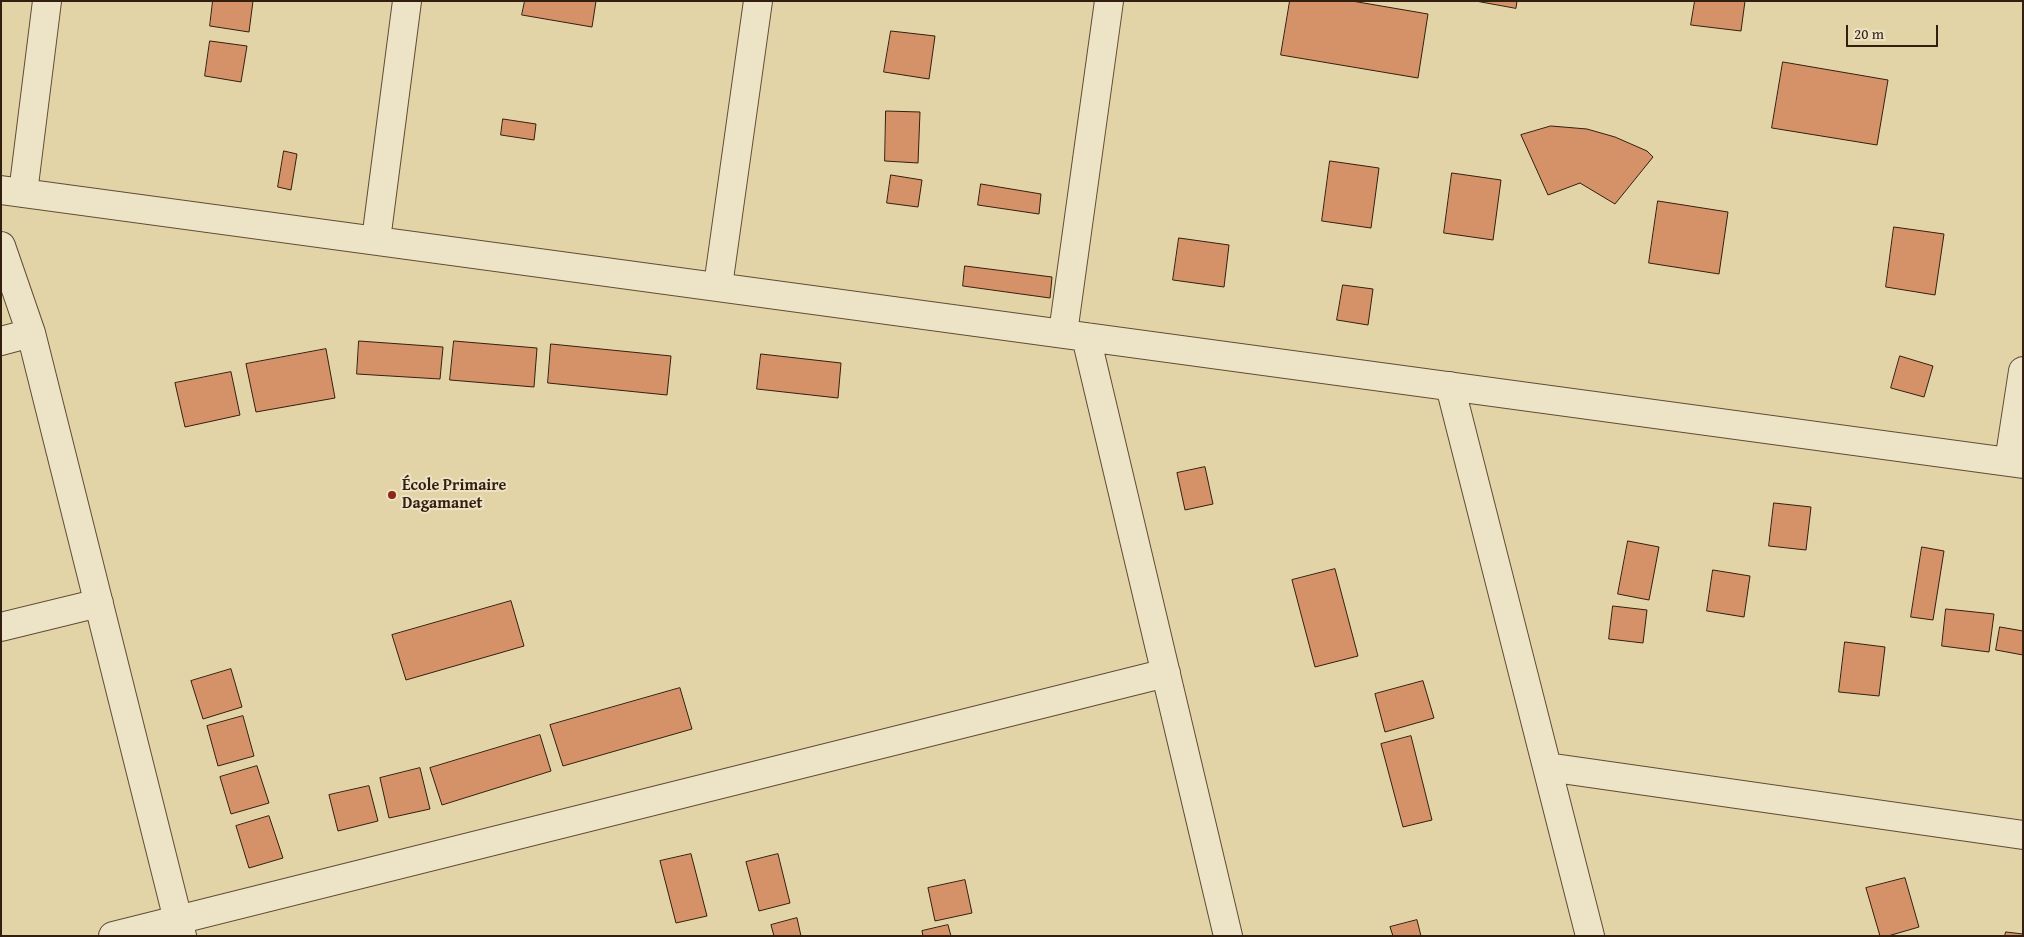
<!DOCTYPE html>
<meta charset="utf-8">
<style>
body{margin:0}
#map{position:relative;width:2024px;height:937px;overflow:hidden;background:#e3d4a8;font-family:"Gentium Book Plus",serif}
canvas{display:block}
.frame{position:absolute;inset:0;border:2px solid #331f0f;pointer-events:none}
.scale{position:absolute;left:1846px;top:25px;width:92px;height:22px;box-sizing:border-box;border:2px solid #331f0f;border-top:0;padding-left:6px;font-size:15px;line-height:18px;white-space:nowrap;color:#331f0f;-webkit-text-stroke:4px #ede3c6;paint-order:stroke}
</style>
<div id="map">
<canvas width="2024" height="937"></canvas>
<div class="frame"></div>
<div class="scale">20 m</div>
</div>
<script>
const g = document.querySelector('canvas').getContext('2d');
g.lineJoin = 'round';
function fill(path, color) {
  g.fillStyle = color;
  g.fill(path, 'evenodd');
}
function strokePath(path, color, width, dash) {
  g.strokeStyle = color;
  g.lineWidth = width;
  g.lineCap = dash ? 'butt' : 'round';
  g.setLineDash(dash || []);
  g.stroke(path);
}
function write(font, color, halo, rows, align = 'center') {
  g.font = font + ' "Gentium Book Plus",serif';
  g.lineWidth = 4;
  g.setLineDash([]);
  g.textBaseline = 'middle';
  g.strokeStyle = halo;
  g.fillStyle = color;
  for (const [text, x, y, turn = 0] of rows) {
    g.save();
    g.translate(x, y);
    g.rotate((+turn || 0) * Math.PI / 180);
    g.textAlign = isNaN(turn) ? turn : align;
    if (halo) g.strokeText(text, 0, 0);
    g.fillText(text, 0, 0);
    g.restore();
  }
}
const building = new Path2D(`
 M 213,1 L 253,1 L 249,32 L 210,26 Z
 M 525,1 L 596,1 L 592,27 L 522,15 Z
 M 1290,1 L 1352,1 L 1428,14 L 1418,78 L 1281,55 Z
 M 1476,1 L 1517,1 L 1516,8 Z
 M 1695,1 L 1745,1 L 1741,31 L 1691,25 Z
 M 891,31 L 935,36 L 929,79 L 884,72 Z
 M 210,41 L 247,46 L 241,82 L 205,76 Z
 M 1783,62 L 1888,80 L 1877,145 L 1772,128 Z
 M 886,111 L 920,112 L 918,163 L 885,161 Z
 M 503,119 L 536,124 L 534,140 L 501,135 Z
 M 1551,126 L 1587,129 L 1615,137 L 1647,151 L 1653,157 L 1615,204 L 1580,183 L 1548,195 L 1521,135 Z
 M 284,151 L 297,154 L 291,190 L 278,187 Z
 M 1330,161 L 1379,168 L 1371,228 L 1322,221 Z
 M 1452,173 L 1501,180 L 1493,240 L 1444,233 Z
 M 891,175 L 922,180 L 918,207 L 887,203 Z
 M 981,184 L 1041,194 L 1039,214 L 978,205 Z
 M 1658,201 L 1728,212 L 1719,274 L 1649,263 Z
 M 1894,227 L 1944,234 L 1935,295 L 1886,287 Z
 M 1179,238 L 1229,245 L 1224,287 L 1173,280 Z
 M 965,266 L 1052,277 L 1050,298 L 963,286 Z
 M 1343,285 L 1373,289 L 1368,325 L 1337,320 Z
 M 359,341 L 443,347 L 440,379 L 357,374 Z
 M 454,341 L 537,348 L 534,387 L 450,380 Z
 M 551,344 L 671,356 L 667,395 L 548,383 Z
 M 326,349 L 335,398 L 256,412 L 246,364 Z
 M 761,354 L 841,363 L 838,398 L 757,389 Z
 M 1900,356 L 1933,366 L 1924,397 L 1891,388 Z
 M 231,372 L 240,415 L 185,427 L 175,383 Z
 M 1205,467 L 1213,504 L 1185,510 L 1177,473 Z
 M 1774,503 L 1811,507 L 1806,550 L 1769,546 Z
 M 1628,541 L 1659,547 L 1649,600 L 1618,594 Z
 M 1922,547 L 1944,551 L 1933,620 L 1911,617 Z
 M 1335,569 L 1358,656 L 1315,667 L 1292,580 Z
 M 1713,570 L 1750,576 L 1744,617 L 1707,611 Z
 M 511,601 L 524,646 L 406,680 L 392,635 Z
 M 1613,606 L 1647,610 L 1643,643 L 1609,639 Z
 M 1946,609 L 1994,614 L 1989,652 L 1942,646 Z
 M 2000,627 L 2023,631 L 2023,655 L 1996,650 Z
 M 1845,642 L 1885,647 L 1879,696 L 1839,692 Z
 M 231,669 L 242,707 L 203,719 L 191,681 Z
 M 1423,681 L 1434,718 L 1385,732 L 1375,694 Z
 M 680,688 L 692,729 L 563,766 L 550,725 Z
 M 243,716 L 254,756 L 218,766 L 207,726 Z
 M 540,735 L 551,771 L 442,805 L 430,768 Z
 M 1411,736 L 1432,820 L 1403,827 L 1381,744 Z
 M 257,766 L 269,803 L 231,814 L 220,777 Z
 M 420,768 L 430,809 L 389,818 L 380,778 Z
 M 369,786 L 378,821 L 338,831 L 329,795 Z
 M 269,816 L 283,858 L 249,868 L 236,826 Z
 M 691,854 L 707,916 L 676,923 L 660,861 Z
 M 778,854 L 790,903 L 759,911 L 746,862 Z
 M 1905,878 L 1919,927 L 1888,936 L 1880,936 L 1866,888 Z
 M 965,880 L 972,913 L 935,921 L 928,888 Z
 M 797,918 L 801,936 L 774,936 L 771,925 Z
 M 1417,920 L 1421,936 L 1393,936 L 1390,927 Z
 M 948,925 L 951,936 L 923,936 L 922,931 Z
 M 2006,932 L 2023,934 L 2023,936 L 2005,936 Z`);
fill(building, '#d59168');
strokePath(building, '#331f0f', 1);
const minor = new Path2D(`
 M 1,190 L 2023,464
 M 23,193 L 47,1
 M 376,240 L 407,1
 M 1,246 L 31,333 L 182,936
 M 718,286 L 758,1
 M 1063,333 L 1109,1
 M 1086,337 L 1228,936
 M 1,341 L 31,333
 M 1450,386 L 1590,936
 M 2009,462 L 2023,371
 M 1,627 L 99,603
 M 1547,767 L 2023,835
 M 113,936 L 1166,673`);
strokePath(minor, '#5f4c35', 30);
strokePath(minor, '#ede3c6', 28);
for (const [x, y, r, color] of [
 [392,495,5,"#8f2418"]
]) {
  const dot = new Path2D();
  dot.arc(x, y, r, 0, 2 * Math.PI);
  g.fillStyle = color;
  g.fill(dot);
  strokePath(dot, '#ede3c6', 2);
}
write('bold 16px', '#331f0f', '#ede3c6', [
 ["École Primaire",402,486],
 ["Dagamanet",402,504]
], 'left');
</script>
